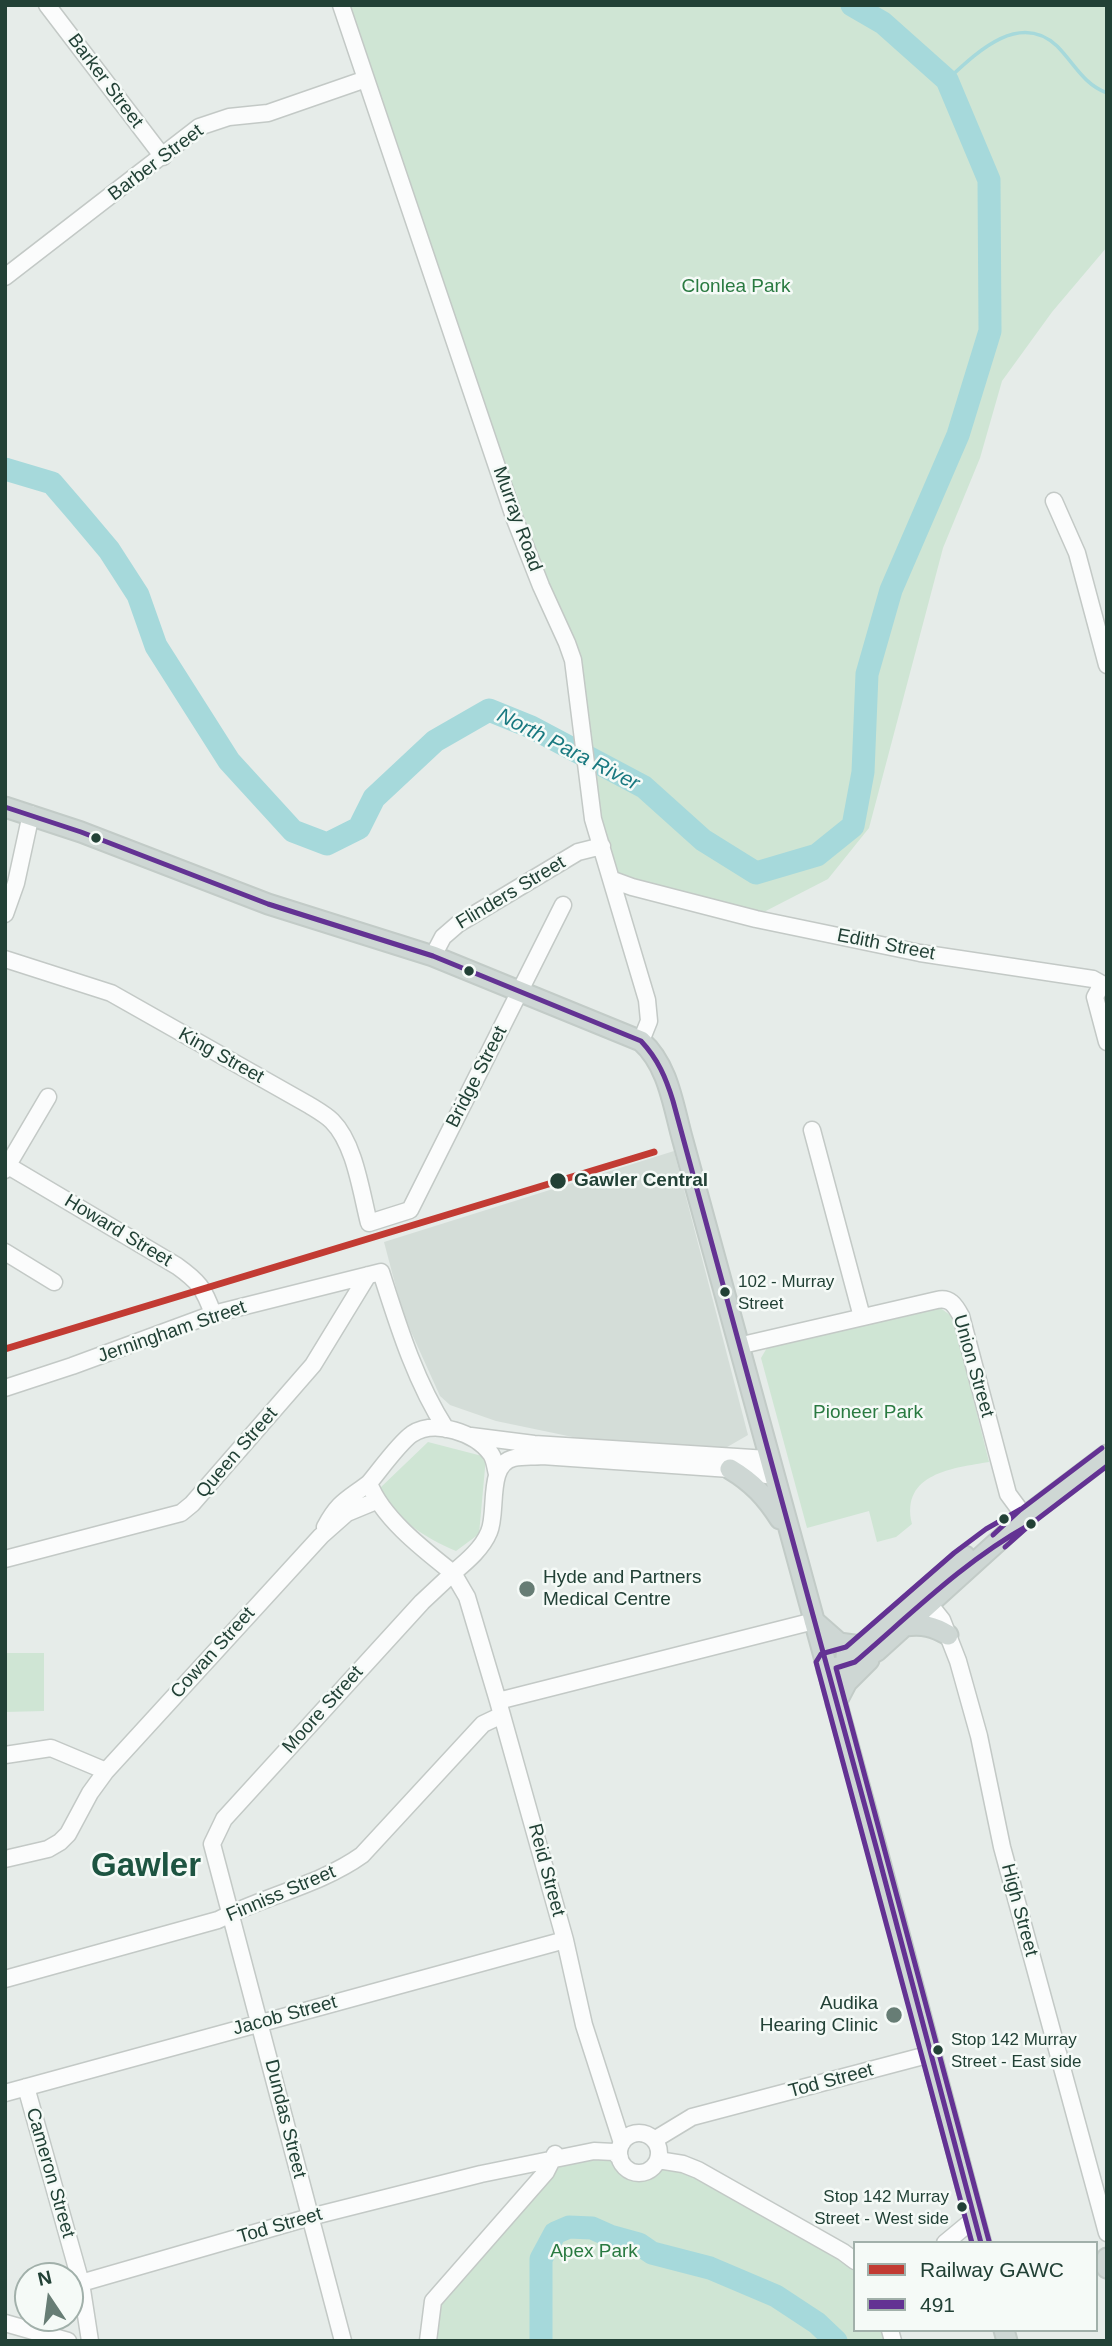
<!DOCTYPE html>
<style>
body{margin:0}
#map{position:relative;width:1112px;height:2346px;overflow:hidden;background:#e6ece9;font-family:Arial,sans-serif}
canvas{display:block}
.frame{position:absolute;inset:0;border:7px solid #224136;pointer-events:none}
.legend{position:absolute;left:853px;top:2241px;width:245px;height:91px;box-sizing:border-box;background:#f5faf7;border:2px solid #a1b0aa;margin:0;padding:9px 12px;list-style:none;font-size:21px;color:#224136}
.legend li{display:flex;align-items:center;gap:14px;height:35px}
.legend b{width:35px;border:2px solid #a1b0aa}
.north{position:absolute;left:14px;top:2262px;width:70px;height:70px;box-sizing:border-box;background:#f5faf7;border:2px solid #a1b0aa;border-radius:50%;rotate:347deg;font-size:19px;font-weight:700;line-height:28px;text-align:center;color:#224136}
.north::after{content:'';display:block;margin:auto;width:24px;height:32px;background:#677d75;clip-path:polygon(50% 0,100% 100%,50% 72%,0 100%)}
</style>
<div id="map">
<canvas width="1112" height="2346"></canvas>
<div class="frame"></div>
<ul class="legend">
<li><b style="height:9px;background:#c23b33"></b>Railway GAWC</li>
<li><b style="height:9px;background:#633293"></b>491</li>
</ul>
<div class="north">N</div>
</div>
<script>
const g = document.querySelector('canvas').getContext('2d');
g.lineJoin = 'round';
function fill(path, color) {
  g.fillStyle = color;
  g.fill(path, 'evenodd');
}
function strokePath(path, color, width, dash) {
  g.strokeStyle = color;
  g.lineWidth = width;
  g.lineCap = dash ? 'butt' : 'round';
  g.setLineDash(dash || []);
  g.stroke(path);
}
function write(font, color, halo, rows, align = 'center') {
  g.font = font + ' Arial,sans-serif';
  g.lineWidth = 5;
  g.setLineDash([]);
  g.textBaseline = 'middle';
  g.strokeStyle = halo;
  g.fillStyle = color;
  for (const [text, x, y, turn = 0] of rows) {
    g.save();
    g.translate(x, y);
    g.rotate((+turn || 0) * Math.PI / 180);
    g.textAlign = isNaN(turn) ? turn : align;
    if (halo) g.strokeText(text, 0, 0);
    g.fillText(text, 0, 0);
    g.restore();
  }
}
fill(new Path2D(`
 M 674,1151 L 748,1435 L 722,1450 L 592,1441 L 496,1421 L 450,1405 L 440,1396 L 403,1314 L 384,1242 Z`), '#d4ddd8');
fill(new Path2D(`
 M 341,5 L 1107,5 L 1107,247 L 1052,312 L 1002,381 L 980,458 L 943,548 L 869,828 L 828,879 L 756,916 L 613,880 L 559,623 Z
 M 939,1307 L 950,1315 L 954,1322 L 989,1462 C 954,1468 900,1473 912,1524 L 896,1537 L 877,1542 L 869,1511 L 807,1528 L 761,1358 L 768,1346 Z
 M 428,1442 L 486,1457 L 479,1534 L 456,1551 C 425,1538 395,1519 380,1488 Z
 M 5,1653 L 44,1653 L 44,1711 L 5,1712 Z
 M 594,2151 L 636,2173 L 644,2173 L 656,2164 L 683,2164 L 855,2261 L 855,2330 L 890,2330 L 893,2341 L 428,2341 L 433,2301 L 552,2159 Z`), '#cfe5d4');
strokePath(new Path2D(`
 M 947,80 C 975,54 1019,10 1057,46 C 1074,63 1083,84 1107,93`), '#a6d9db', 3.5);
strokePath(new Path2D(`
 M 5,469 L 52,483 L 77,512 L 109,550 L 138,595 L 156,646 L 229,761 L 293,831 L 327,844 L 359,828 L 374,798 L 435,741 L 489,710 L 531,727 L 644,787 L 703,840 L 756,873 L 817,855 L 853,826 L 863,772 L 867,674 L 891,590 L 958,435 L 990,331 L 989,180 L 947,80 L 883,23 L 852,5
 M 541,2341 L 541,2259 L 555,2233 L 569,2227 L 592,2228 L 610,2236 L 639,2244 L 652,2253 L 710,2268 L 776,2296 L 817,2323 L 836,2341`), '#a6d9db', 23);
const minor = new Path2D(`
 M 47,5 L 163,157
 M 341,5 L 514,517 L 541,586 L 567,643 L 573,660 L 593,819 L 647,1000 L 649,1021 L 641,1041
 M 5,277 L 199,127 L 229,117 L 268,113 L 366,79
 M 1054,501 L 1077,553 L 1107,665
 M 613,880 L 632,887 L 756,919 L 920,953 L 1093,979 L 1102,984 L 1095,997 L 1107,1042
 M 5,914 L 16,883 L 31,814
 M 433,956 L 443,937 L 458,924 L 578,852 L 602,846
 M 5,959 L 111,993 L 309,1105 C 317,1110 326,1115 332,1121 C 355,1144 361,1192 369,1223 L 410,1210 L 563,905
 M 812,1130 L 862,1317
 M 5,1164 L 177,1266 C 198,1281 204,1288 213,1314
 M 5,1170 L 48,1097
 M 5,1252 L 54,1282
 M 738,1346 L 937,1300 C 950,1297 955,1305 961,1316 L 1008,1494 L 1025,1517
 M 5,1388 L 72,1366 L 213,1314 L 381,1272 C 398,1325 415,1381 446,1429
 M 471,1436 L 534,1444 L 768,1459
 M 497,1474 C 495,1467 495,1460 491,1454 C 476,1433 435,1419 412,1434 C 399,1443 380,1470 369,1483 C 382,1518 424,1550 453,1573 C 466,1562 482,1549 489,1532 C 498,1512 486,1464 514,1458 C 523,1456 533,1457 542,1456 L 730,1469 L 773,1476
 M 325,1527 C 339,1501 347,1500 369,1483
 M 5,1559 L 181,1513 L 192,1504 L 313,1365 L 368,1275
 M 923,1596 L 942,1620 L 958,1661 L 979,1736 L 1002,1847 L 1107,2233
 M 498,1701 L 814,1621
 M 5,1755 L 51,1748 L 106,1771 L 90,1793 L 68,1834 L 60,1842 L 48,1849 L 5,1859
 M 106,1771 L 321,1536 L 347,1513 L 376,1501
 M 5,1979 L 218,1920 C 264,1896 320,1885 362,1855 L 483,1724 L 502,1715
 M 26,2087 L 81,2283 L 90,2341
 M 5,2093 L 565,1940
 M619 2153a20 20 0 1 1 40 0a20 20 0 1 1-40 0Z
 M 654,2140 L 692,2117 L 931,2054
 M 658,2160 L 683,2164 L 698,2170 L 843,2252 L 855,2261
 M 945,2243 L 974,2219
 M 81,2283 L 310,2217 L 481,2174 L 594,2151 L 614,2152 L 620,2158
 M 5,2323 L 68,2341
 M 890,2330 L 893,2341
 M 343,2341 L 212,1844 L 224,1819 L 422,1602 L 453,1573 L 467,1597 L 498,1701 L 565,1940 L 584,2025 L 622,2143
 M 428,2341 L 433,2301 L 546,2172 L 555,2154`);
const major = new Path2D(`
 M 5,807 L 81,832 L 268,904 L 433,956 L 641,1041 C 669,1066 673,1106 683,1141 L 878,1854 L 981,2243
 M 730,1469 C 752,1482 766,1497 780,1519
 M 814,1621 L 839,1643 L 861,1646
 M 905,1626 C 923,1624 933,1626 948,1635
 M 846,1656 L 861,1646 L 965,1556
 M 827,1670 L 861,1660 L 877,1651 L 1025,1517 L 1107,1455
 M 836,1703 L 847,1682 L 869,1660
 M 1107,2258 L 1107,2268
 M 1004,2330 L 1007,2341`);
strokePath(minor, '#c3c9c6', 19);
strokePath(major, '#c2cbc7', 23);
strokePath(minor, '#fbfcfc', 16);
strokePath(major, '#ced7d4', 19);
strokePath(new Path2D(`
 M 5,807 L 81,832 L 268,904 L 433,956 L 641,1041 C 658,1059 666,1078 673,1101 L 878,1854 L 981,2243`), '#633293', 5);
strokePath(new Path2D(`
 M 1005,1547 L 1031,1524 L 1107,1466
 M 989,2241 L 836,1668 L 855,1662 C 911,1614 964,1561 1029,1525`), '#633293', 5);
strokePath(new Path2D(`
 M 993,1535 L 1020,1510 L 1102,1448
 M 972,2243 L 816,1662 L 821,1654 L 846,1647 L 954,1553 L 986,1529 L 1021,1509`), '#633293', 5);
strokePath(new Path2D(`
 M 5,1349 L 654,1152`), '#c23b33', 7);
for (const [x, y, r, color] of [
 [96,838,6,"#224136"],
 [469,971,6,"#224136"],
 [558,1181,9,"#224136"],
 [725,1292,6,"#224136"],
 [1004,1519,6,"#224136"],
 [1031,1524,6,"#224136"],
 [527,1589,9,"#677d75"],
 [894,2015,9,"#677d75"],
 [938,2050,6,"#224136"],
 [962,2207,6,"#224136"]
]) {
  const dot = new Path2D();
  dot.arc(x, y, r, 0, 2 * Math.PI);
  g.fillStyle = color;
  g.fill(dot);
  strokePath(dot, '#f5faf7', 2.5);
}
write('17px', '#224136', '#f5faf7', [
 ["102 - Murray",738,1282],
 ["Street",738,1304],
 ["Stop 142 Murray",951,2040],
 ["Street - East side",951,2062],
 ["Stop 142 Murray",949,2197,"right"],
 ["Street - West side",949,2219,"right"]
], 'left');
write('19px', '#224136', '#f5faf7', [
 ["Barker Street",105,81,53],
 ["Barber Street",156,163,-37],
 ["Murray Road",517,519,70],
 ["Flinders Street",511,893,-31],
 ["Edith Street",886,945,11],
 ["King Street",221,1056,29],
 ["Bridge Street",477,1077,-63],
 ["Howard Street",118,1231,31],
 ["Jerningham Street",172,1332,-19],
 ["Union Street",973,1366,74],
 ["Queen Street",237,1453,-49],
 ["Cowan Street",213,1653,-48],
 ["Moore Street",323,1710,-48],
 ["Reid Street",546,1870,75],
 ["Finniss Street",281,1894,-23],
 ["High Street",1019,1910,75],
 ["Jacob Street",285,2016,-15],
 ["Tod Street",831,2081,-15],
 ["Dundas Street",285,2119,76],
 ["Cameron Street",50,2173,74],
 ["Tod Street",280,2226,-16]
]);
write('19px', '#2a7a41', '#f5faf7', [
 ["Clonlea Park",736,287],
 ["Pioneer Park",868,1413],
 ["Apex Park",594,2252]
]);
write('bold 19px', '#224136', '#f5faf7', [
 ["Gawler Central",574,1181]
], 'left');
write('19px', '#224136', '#f5faf7', [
 ["Hyde and Partners",543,1578],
 ["Medical Centre",543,1600],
 ["Audika",878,2004,"right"],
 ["Hearing Clinic",878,2026,"right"]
], 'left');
write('italic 21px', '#197980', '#f5faf7', [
 ["North Para River",568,750,27]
]);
write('bold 33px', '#1d5441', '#f5faf7', [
 ["Gawler",146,1867]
]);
</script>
